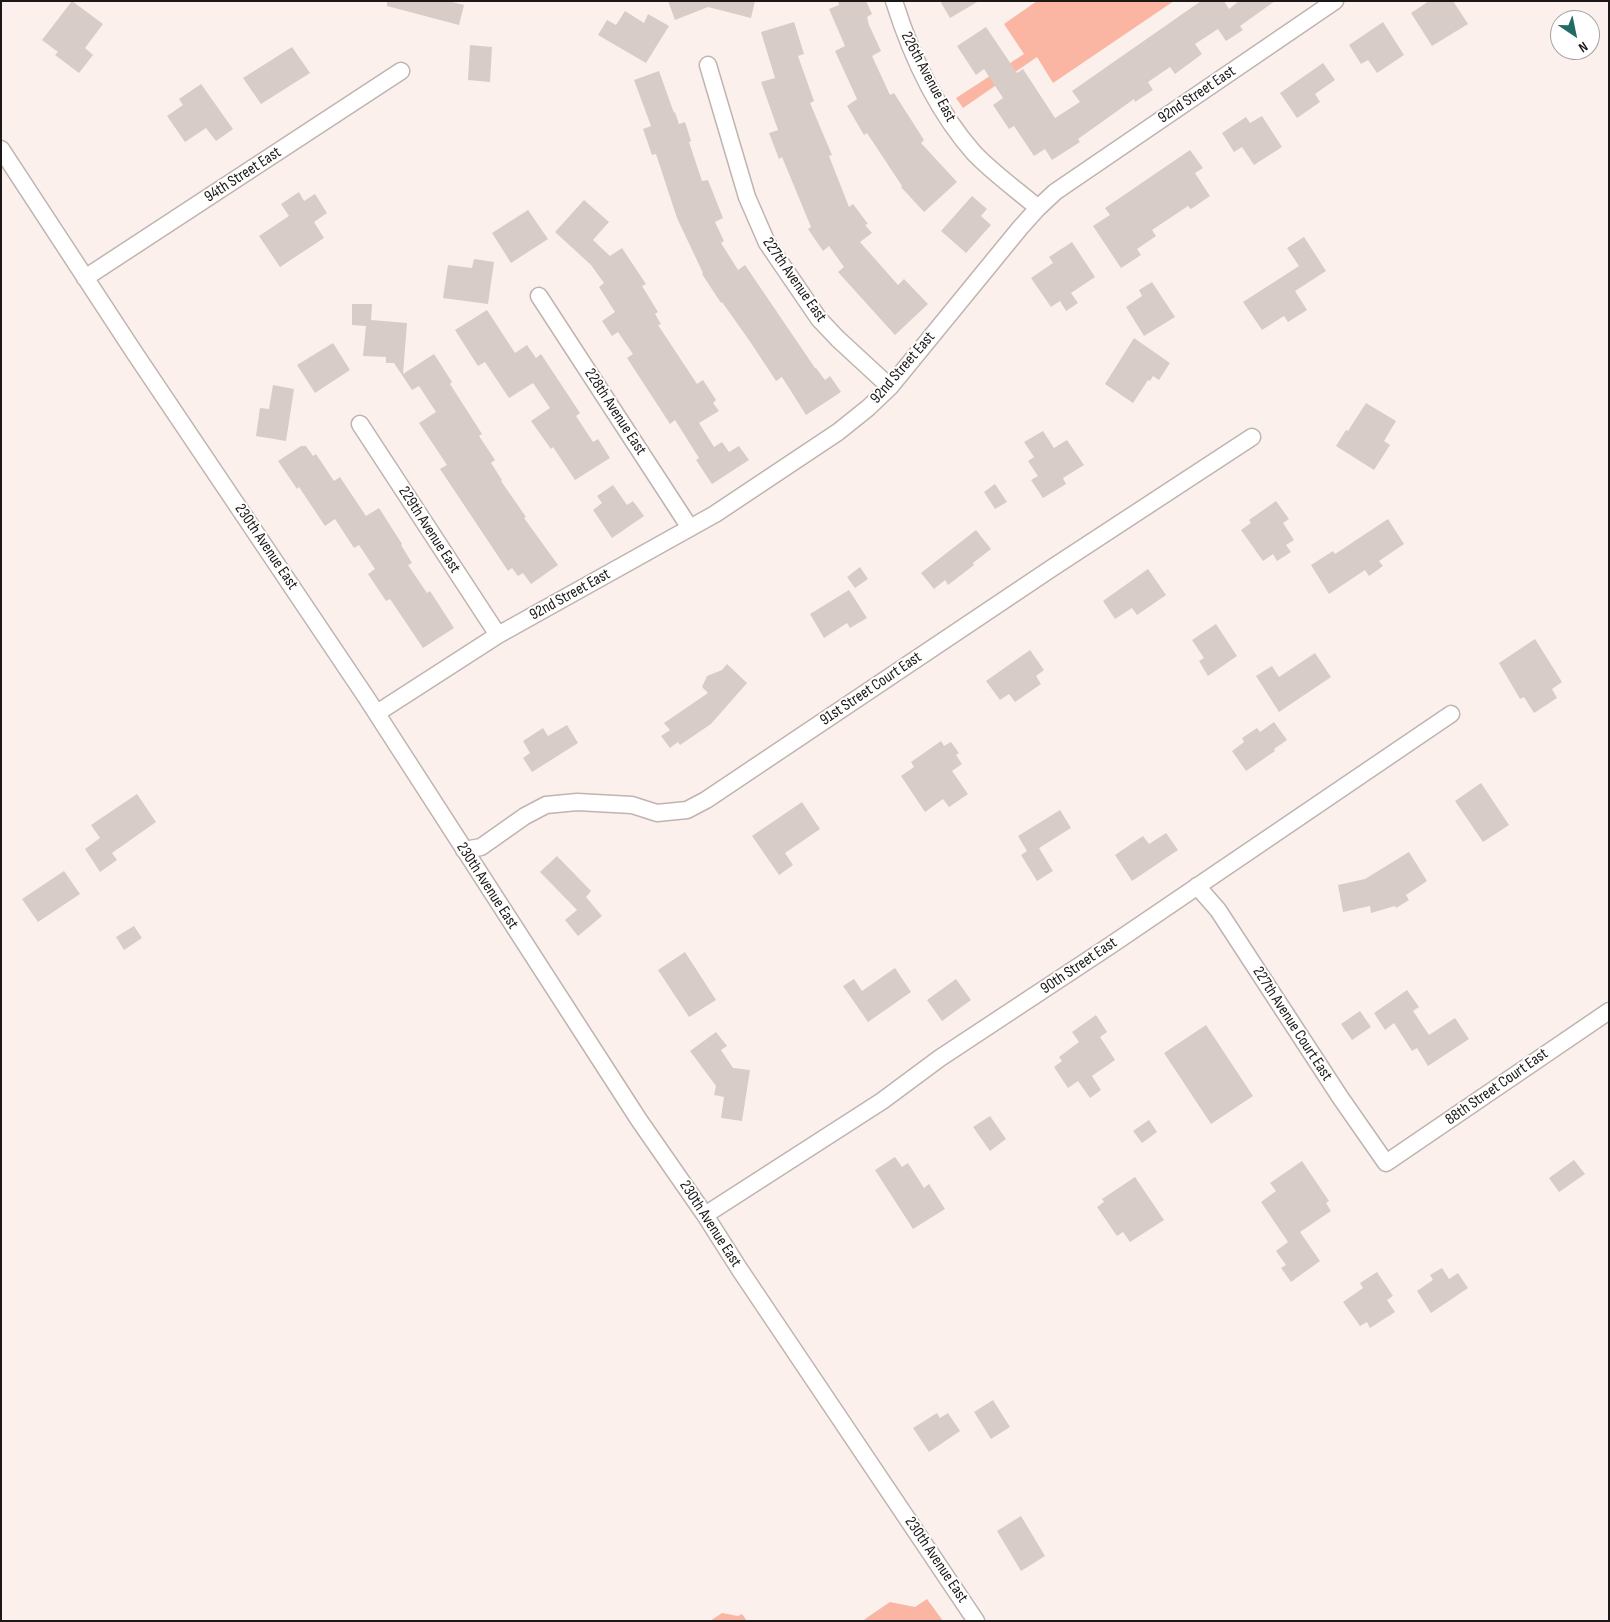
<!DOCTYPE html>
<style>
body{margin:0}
#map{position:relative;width:1610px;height:1622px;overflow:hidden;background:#fcf0ec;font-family:"Sofia Sans Condensed",sans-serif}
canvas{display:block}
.frame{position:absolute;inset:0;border:2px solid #1c1817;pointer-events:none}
.north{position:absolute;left:1550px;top:10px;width:50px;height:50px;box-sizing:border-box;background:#fff;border:1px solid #a4a3a2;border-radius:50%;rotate:146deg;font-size:14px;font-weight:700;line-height:20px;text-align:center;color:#1c1817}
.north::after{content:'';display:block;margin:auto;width:18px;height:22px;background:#216b64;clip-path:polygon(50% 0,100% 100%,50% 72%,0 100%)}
</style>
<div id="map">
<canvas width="1610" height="1622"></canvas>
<div class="frame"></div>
<div class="north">N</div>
</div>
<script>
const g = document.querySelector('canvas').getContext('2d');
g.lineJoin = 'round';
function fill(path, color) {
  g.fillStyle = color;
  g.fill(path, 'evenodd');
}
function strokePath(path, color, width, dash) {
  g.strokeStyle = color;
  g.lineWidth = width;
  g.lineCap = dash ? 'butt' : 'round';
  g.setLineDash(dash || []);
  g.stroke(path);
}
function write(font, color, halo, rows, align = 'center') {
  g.font = font + ' "Sofia Sans Condensed",sans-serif';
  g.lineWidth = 4;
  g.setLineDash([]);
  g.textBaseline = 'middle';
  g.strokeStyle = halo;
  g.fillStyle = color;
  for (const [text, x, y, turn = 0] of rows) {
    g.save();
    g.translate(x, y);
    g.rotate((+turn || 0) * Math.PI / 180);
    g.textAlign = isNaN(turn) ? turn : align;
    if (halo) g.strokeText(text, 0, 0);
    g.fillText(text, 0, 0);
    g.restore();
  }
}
fill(new Path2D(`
 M 1037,1 L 1174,1 L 1053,83 L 1037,57 L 963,108 L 956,98 L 1024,54 L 1004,24 Z
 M 927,1599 L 943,1621 L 864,1621 L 865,1619 L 890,1602 L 915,1607 Z
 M 722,1613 L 738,1616 L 742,1614 L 747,1621 L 710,1621 Z`), '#fab6a3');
fill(new Path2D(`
 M 72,1 L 103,24 L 85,48 L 93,55 L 79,73 L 55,55 L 58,52 L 42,40 Z
 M 387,1 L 448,1 L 464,5 L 459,25 L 387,6 Z
 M 668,1 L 755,1 L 751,18 L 708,7 L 675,20 Z
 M 838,1 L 866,1 L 872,14 L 867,17 L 869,25 L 881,51 L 872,56 L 890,95 L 894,93 L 924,140 L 921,143 L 957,182 L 924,212 L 901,187 L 902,186 L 867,133 L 864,135 L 847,106 L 857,99 L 835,51 L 845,46 L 829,9 L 839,5 Z
 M 940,1 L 979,1 L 950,18 Z
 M 1201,1 L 1224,1 L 1229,9 L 1239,1 L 1275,1 L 1240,26 L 1243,30 L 1226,41 L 1218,29 L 1195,44 L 1202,54 L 1175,74 L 1170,67 L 1148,82 L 1153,90 L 1135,102 L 1134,99 L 1078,139 L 1080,142 L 1052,160 L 1045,149 L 1034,156 L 1014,126 L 1009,129 L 993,105 L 1003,98 L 984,69 L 976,75 L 957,46 L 986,27 L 1017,73 L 1023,69 L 1055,118 L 1080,102 L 1072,91 Z
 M 1429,1 L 1453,1 L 1468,24 L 1432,46 L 1411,13 Z
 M 625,11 L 644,23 L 648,14 L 669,26 L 646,63 L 598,35 L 607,20 L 616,25 Z
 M 794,22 L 804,54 L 798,56 L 814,101 L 810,103 L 832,155 L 829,156 L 849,207 L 853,204 L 868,224 L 865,225 L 872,233 L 860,242 L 898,285 L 904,279 L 928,304 L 895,335 L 838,272 L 844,267 L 829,246 L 823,251 L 808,229 L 811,227 L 782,157 L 779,159 L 769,133 L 778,130 L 761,82 L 775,78 L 761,32 Z
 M 1383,22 L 1404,55 L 1377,73 L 1368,60 L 1361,64 L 1349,45 Z
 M 470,45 L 492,47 L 490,82 L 468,80 Z
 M 292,47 L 310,73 L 261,104 L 243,78 Z
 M 1323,63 L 1335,80 L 1315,94 L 1320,102 L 1297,118 L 1280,93 Z
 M 659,71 L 674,113 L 675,112 L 679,124 L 685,122 L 691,141 L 689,142 L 702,181 L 708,180 L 723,218 L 715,222 L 724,241 L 721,243 L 738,270 L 745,265 L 815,368 L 816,368 L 825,380 L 830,376 L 841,392 L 806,415 L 782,377 L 776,381 L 751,343 L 722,302 L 721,303 L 702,274 L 703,273 L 677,218 L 656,154 L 652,155 L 643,129 L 651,126 L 634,80 Z
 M 201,84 L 233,129 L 216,141 L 206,128 L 185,142 L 167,116 L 183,105 L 179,99 Z
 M 1262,116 L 1282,147 L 1254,165 L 1242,147 L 1234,152 L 1222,133 L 1246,117 L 1250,123 Z
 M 1190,150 L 1203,168 L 1195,173 L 1210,196 L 1191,209 L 1188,206 L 1152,230 L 1156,236 L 1137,249 L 1141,255 L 1121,268 L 1093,226 L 1110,215 L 1105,208 Z
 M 299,192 L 304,201 L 315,194 L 327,213 L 314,222 L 324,238 L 280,267 L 259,236 L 289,216 L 281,204 Z
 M 972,196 L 987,209 L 981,216 L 991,225 L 966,253 L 941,231 Z
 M 584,200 L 609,222 L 593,240 L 610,256 L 622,248 L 646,284 L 642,286 L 658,312 L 655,314 L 661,324 L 658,325 L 697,384 L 703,380 L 716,400 L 713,403 L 719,411 L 699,423 L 714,447 L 722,442 L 729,452 L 739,446 L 749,460 L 712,484 L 696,460 L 699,458 L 675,420 L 670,424 L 627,358 L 633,354 L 618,332 L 612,336 L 602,321 L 615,312 L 599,287 L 604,283 L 591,265 L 555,232 Z
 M 528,210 L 548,239 L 511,263 L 492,233 Z
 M 1304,237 L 1326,271 L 1295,291 L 1307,310 L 1288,322 L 1284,316 L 1262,330 L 1243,302 L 1299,266 L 1287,248 Z
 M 1072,242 L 1095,277 L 1071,293 L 1078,303 L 1066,311 L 1060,301 L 1051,307 L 1031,278 L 1053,263 L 1049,257 Z
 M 474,259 L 494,262 L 488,304 L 443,298 L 448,265 L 472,268 Z
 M 1152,282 L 1175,317 L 1144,336 L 1126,307 L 1142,296 L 1139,290 Z
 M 352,304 L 372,304 L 371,320 L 407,323 L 403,374 L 434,354 L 452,382 L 450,384 L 482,434 L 479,436 L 495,460 L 491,463 L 502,480 L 501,481 L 526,517 L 524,518 L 558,565 L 531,584 L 523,573 L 518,576 L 512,568 L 508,571 L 440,469 L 447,465 L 419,423 L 436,412 L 419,386 L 412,390 L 394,363 L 386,363 L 386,357 L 363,356 L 366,326 L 352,325 Z
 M 487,310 L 515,353 L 527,345 L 536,358 L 541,354 L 580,413 L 576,416 L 593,442 L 598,439 L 610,458 L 575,480 L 553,447 L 551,449 L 531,421 L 550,408 L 533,383 L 509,398 L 485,362 L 478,366 L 455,330 Z
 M 1134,338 L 1170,363 L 1159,380 L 1153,376 L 1150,381 L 1148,380 L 1133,403 L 1105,384 Z
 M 333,343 L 350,370 L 315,393 L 297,365 Z
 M 273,385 L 294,389 L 286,441 L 256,436 L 260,408 L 269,409 Z
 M 1366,403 L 1396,421 L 1384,441 L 1390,445 L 1374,470 L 1336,446 L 1346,430 L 1348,431 Z
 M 1043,431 L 1054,448 L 1067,440 L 1084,465 L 1063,478 L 1066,484 L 1043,498 L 1031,480 L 1038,476 L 1028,461 L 1034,457 L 1024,442 Z
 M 301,446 L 306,446 L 313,456 L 316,454 L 334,481 L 340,477 L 366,516 L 379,508 L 402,544 L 401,545 L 412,563 L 408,565 L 427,593 L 430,591 L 454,628 L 423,648 L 390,599 L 386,601 L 368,574 L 375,569 L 359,545 L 354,548 L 335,519 L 325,526 L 299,487 L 297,489 L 278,461 Z
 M 995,484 L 1007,502 L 995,509 L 984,492 Z
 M 613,485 L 627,505 L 633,501 L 644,516 L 612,538 L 593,510 L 602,503 L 597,496 Z
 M 1276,501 L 1289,519 L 1283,523 L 1294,540 L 1286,545 L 1291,552 L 1277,561 L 1273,554 L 1263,561 L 1241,530 L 1251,523 L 1249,520 Z
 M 1388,519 L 1404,544 L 1379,561 L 1383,566 L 1369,576 L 1365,570 L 1329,594 L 1311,565 L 1333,551 L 1335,554 Z
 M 976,530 L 991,549 L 973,563 L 974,565 L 948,585 L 945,580 L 934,589 L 921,573 Z
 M 860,567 L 868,579 L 855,588 L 847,577 Z
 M 1148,569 L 1166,595 L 1137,615 L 1132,608 L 1115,619 L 1103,601 Z
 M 849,590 L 867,618 L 850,628 L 847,623 L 824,638 L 810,614 Z
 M 1216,624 L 1237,656 L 1208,676 L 1199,661 L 1204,658 L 1192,640 Z
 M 1535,639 L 1562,682 L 1552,689 L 1557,698 L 1534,713 L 1524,697 L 1520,699 L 1499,663 Z
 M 1030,650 L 1044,670 L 1036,676 L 1041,684 L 1015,702 L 1009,694 L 1000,700 L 986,681 Z
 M 1315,653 L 1331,677 L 1279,712 L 1256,676 L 1272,666 L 1279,677 Z
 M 727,664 L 747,683 L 711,724 L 680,745 L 678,742 L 670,748 L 661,736 L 670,730 L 664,723 L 708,693 L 702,687 L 707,676 L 722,670 Z
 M 1274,722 L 1287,740 L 1274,749 L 1275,751 L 1246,771 L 1232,751 L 1244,742 L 1242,738 L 1257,728 L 1260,732 Z
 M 567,725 L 578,743 L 532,772 L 523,758 L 530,753 L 523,741 L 543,728 L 548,736 Z
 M 941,741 L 944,746 L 951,742 L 959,753 L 956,755 L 962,764 L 952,771 L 968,794 L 949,807 L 943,799 L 925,812 L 901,776 L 914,767 L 911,762 Z
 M 1481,783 L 1509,825 L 1483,842 L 1455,801 Z
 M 137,794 L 156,822 L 112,853 L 117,860 L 100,872 L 85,849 L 100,838 L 91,825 Z
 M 802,802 L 820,829 L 785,853 L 793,865 L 779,875 L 752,836 Z
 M 1060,810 L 1071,828 L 1039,848 L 1053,871 L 1037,881 L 1021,855 L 1027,851 L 1018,836 Z
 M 1166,833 L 1178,850 L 1132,881 L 1115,855 L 1143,836 L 1149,844 Z
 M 1409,852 L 1427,881 L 1406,895 L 1409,900 L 1396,908 L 1395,906 L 1371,913 L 1370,906 L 1343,912 L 1338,885 L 1365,879 Z
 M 557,856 L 591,891 L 586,897 L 602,916 L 578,936 L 565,920 L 577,910 L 540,872 Z
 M 64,871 L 80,894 L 38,922 L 22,899 Z
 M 134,926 L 142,938 L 124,950 L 116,937 Z
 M 685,952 L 716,1000 L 689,1017 L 658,970 Z
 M 895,968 L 911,992 L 868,1022 L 843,986 L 854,979 L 862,991 Z
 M 956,979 L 971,1000 L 942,1021 L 927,1000 Z
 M 1407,990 L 1419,1007 L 1413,1011 L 1429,1035 L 1455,1018 L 1469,1039 L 1428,1066 L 1417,1048 L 1412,1051 L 1394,1023 L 1385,1030 L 1374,1013 Z
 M 1360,1011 L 1371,1027 L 1352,1040 L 1341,1024 Z
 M 1096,1015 L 1107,1032 L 1100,1037 L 1115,1060 L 1092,1076 L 1101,1090 L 1090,1098 L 1078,1081 L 1068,1088 L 1054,1067 L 1062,1061 L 1059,1057 L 1079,1042 L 1072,1032 Z
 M 1206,1025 L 1253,1096 L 1211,1124 L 1164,1053 Z
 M 716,1032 L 727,1046 L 721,1050 L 733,1068 L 750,1070 L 742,1121 L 721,1118 L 724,1097 L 714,1095 L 716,1086 L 690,1051 Z
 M 990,1116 L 1006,1139 L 990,1151 L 973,1127 Z
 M 1149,1120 L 1157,1132 L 1142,1143 L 1133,1131 Z
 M 895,1157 L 902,1167 L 908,1163 L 924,1188 L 929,1184 L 945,1209 L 913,1229 L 875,1170 Z
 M 1574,1160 L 1585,1174 L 1559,1192 L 1549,1178 Z
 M 1302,1161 L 1329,1201 L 1326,1203 L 1331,1211 L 1300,1232 L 1320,1261 L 1291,1282 L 1281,1268 L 1286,1265 L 1276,1251 L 1288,1242 L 1261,1202 L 1276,1191 L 1270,1183 Z
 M 1135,1177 L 1164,1220 L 1130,1242 L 1123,1232 L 1117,1236 L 1097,1207 L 1104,1202 L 1102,1199 Z
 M 1442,1268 L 1449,1279 L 1458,1273 L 1468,1288 L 1431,1313 L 1417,1291 L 1433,1280 L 1430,1275 Z
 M 1377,1272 L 1393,1296 L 1387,1300 L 1395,1312 L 1370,1328 L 1367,1322 L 1360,1326 L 1343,1302 L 1363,1288 L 1360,1283 Z
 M 993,1400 L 1010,1427 L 991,1439 L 974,1412 Z
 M 937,1413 L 940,1418 L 948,1413 L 960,1431 L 929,1452 L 913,1428 Z
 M 1021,1516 L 1045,1556 L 1021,1571 L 997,1531 Z`), '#d7ccc8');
const minor = new Path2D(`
 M 894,1 C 911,55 936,110 974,153 C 993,173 1017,190 1038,208
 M 708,65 L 747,197 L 767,243 L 819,319 L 838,339 L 890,387
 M 1,149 L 134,352 L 366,697 L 639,1120 L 705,1215 L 740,1270 L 976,1621
 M 85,278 L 401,71
 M 539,296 L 690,528
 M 360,424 L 498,635
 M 377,713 L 498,635 L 715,514 L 838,432 L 868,408 L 890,387 L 1020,228 L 1038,208 L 1055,192 L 1335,1
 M 464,850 L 481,847 L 525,816 L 546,805 L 577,802 L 632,805 L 657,813 L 687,810 L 706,800 L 1052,568 L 1252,437
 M 1197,886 L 1218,910 L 1340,1097 L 1386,1163 L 1609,1011
 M 705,1215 L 882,1101 L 940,1058 L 1111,945 L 1451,714`);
strokePath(minor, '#bfb4b0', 19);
strokePath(minor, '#fff', 16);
write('16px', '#1c1817', '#fff', [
 ["226th Avenue East",928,77,62],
 ["92nd Street East",1197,95,-34],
 ["94th Street East",243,175,-33],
 ["227th Avenue East",794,280,55],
 ["92nd Street East",903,368,-49],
 ["228th Avenue East",615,412,57],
 ["229th Avenue East",429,530,57],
 ["230th Avenue East",266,547,56],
 ["92nd Street East",570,595,-29],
 ["91st Street Court East",871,689,-34],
 ["230th Avenue East",487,886,57],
 ["90th Street East",1079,966,-34],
 ["227th Avenue Court East",1292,1024,57],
 ["88th Street Court East",1497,1087,-35],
 ["230th Avenue East",710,1224,57],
 ["230th Avenue East",936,1560,56]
]);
</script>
